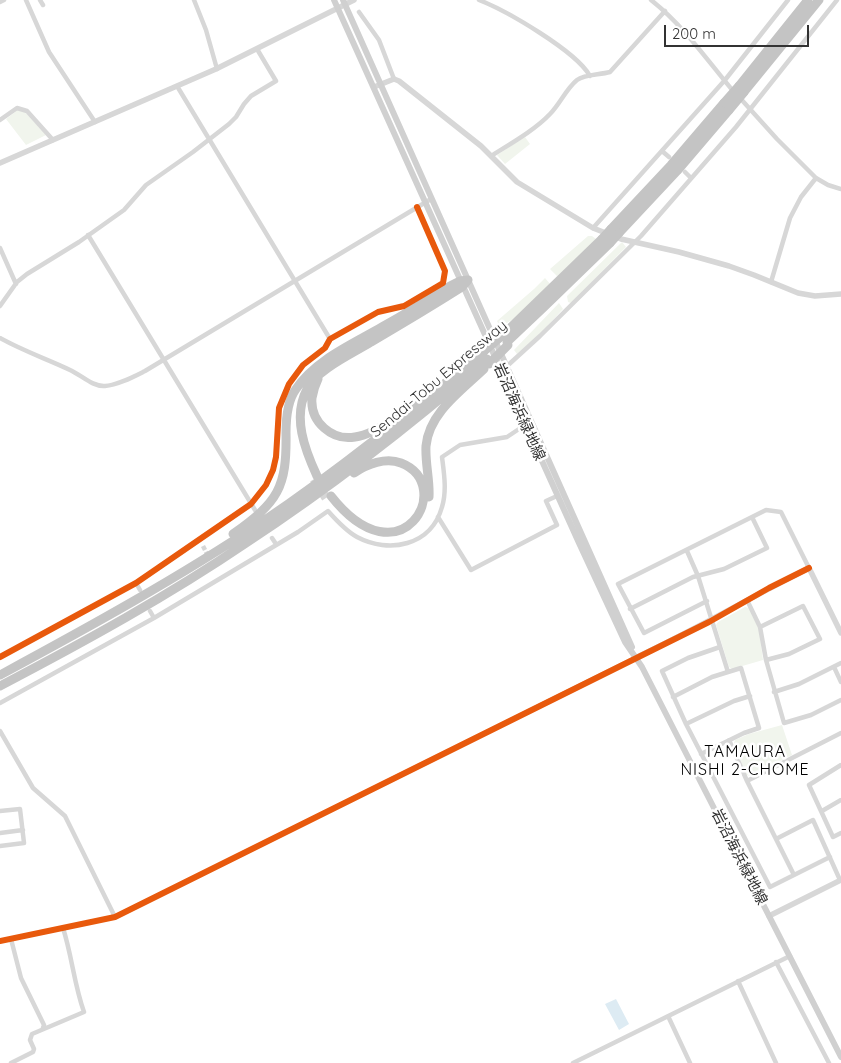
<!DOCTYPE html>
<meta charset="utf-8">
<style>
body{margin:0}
#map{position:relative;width:841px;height:1063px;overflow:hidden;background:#fff;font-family:Quicksand,sans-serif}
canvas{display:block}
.scale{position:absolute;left:664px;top:25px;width:145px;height:22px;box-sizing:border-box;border:2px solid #333;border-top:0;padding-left:6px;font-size:15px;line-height:18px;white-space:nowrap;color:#333;-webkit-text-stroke:4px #fff;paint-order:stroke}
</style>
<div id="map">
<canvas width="841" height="1063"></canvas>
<div class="scale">200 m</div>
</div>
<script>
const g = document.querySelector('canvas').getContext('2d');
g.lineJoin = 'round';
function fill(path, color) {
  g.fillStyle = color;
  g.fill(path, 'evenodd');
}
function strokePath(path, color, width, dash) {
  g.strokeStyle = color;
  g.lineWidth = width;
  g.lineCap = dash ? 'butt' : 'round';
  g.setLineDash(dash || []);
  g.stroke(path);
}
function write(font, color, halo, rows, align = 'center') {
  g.font = font + ' Quicksand,"Noto Sans JP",sans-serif';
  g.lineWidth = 5;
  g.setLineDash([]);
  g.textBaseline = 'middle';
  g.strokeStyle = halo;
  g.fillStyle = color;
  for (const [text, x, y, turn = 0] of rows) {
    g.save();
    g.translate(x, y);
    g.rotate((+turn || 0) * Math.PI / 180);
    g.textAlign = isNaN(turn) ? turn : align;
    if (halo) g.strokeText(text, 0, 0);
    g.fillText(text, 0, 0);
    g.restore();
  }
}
fill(new Path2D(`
 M 19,109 L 25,112 L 46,135 L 26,145 L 6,119 Z
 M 525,137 L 530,144 L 505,164 L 497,155 Z
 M 588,236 L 592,236 L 596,239 L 561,273 L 557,276 L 550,269 Z
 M 622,242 L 626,247 L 571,303 L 568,302 L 567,296 Z
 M 545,278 L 551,285 L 517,317 L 500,327 L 497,321 L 534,289 Z
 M 559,303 L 563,309 L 540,334 L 517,354 L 514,350 Z
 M 745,607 L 749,608 L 759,629 L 763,660 L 732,669 L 729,667 L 716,625 L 718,622 Z
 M 782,725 L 792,755 L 750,776 L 746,775 L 734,743 L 735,740 L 749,734 Z`), '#f1f5ed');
fill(new Path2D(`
 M 616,999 L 629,1024 L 619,1030 L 605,1004 Z`), '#ddebf3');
strokePath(new Path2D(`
 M 203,546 L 209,558`), '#d6d6d6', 4.5, [4.5, 2]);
strokePath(new Path2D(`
 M 314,479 L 326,498`), '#d6d6d6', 9, [9, 4.5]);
strokePath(new Path2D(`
 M 26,0 L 49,52 L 95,122
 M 40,0 L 43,5
 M 194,0 L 206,30 L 217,69
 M 479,0 C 507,11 576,51 590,76
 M 651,0 C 684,26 707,60 734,92
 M 0,2 L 4,0
 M 359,12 L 379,40 L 394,79
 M 177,86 L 330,339
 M 740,98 L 777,139 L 816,178 L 828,185 L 841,189
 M 0,120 L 17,108 L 27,111 L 53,140
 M 662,151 L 669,157
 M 491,156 C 510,144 535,130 550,114 C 560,104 566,89 577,80 C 585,74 599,75 610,72 L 665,11
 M 685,172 L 691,178
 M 593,228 L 725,80 L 788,0
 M 88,235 L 255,510
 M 0,248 L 16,284
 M 771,282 L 790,218 L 801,197 L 816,178
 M 0,306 L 17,282 L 27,274 L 79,242 L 124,210 L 146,185 L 193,152 L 229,124 L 236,117 L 244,104 L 251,96 L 276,81 L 257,49
 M 0,338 C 23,351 47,359 70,370 C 81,375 93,387 105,386 C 118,385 133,377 145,371 L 431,199
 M 506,367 L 540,336 L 641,236 L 736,127 L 837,0
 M 438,517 L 471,570 L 557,525 L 546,501 L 557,496
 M 272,538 L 276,544
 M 687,551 L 698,576 L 728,672 L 741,668 L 759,728 L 744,733 L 701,754
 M 136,583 L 140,590
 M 747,600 L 760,627 L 766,660 L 784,723 L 811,715 L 841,700
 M 707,601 L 644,633 L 618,584 L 766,510 L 781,512 L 809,568
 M 630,609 L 693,577 L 724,569 L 767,548 L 752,517
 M 150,611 L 154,618
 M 760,627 L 803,606 L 820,639 L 789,654 L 766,660
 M 720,647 L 688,658 L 662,671 L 686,724 L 770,887 L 830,857
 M 0,657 L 136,583 L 251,504 L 266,485 L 273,470 L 276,457 L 279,408 L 289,384 L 303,365 L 325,348 L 330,339 L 378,312 L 404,306 L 443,283 L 445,271 L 417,207
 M 834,667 L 841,682
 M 774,692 L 799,684 L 841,663
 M 673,697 L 712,677 L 728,672
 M 0,703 L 154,618 L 298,532 L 328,511 C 336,520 346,531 357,537 C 389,554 431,546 442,507 C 447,491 444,473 442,457 L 460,445 L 507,437 L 528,423
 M 686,724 L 734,701 L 750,696
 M 0,731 L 33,788 L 65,816 L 115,917
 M 729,740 L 747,781 L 794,875
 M 841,765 L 809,785 L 833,837 L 841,833
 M 747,781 L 841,733
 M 0,811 L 20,809 L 24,843 L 0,846
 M 822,811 L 841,800
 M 0,833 L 23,830
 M 776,839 L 813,820 L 840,880
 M 11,939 L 21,978 L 44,1025 L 43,1028
 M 0,941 L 115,917 L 637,657
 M 776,962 L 829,1063
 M 738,981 L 776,1063
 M 668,1016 L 690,1063
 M 11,1063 L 33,1052 L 34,1049 L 30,1040 L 32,1034 L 84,1012 C 74,984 72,956 63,928
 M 573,1063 L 790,956`), '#d7d7d7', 4.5);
strokePath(new Path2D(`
 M 374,87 L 394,79 L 399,81 L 481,146 L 517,182 L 593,228 L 621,239 L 679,252 L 729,266 L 754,275 L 798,293 L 815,296 L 841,294
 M 0,163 L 216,69 L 354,0
 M 637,657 C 695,630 751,597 809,568 L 841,633
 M 769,916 L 841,880`), '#d7d7d7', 5.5);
strokePath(new Path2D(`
 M 334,0 L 579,543 L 625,642 L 642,667 L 841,1057
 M 343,0 L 632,647`), '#d0d0d0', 6);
strokePath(new Path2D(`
 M 739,86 L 808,0
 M 744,92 L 819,0
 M 611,229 L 671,165 L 724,103
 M 619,233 L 677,171 L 729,110
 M 504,334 L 602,239
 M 507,342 L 544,307 L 610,243
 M 318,379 C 315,385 313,392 312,398 C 310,422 332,441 355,437 C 369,435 382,427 394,419
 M 317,476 C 305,450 292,417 307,389 C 318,369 352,354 371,342 C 402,324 432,306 462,287 L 468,280
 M 331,496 C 401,585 457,485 401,463 C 386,457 367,464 354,473
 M 429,497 C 430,480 425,463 426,446 C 429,413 461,391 484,369
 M 233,534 C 278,502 287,488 286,433 C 286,419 287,401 296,389 C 315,360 353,344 382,327 C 405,314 428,300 450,286 L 460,281 L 468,280
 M 0,675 C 89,627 178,578 262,522 C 339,470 412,411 484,351
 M 0,686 C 84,642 168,596 246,543 C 331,487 411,425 487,359`), '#c4c4c4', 9);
strokePath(new Path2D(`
 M 724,103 L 739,86
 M 729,110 L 744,92
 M 602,239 L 611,229
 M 610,243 L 619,233
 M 484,351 L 504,334
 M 489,364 L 508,345`), '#c4c4c4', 9);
strokePath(new Path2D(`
 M 0,657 L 136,583 L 251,504 L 266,485 L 273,470 L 276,457 L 279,408 L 289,384 L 303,365 L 325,348 L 330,339 L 378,312 L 404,306 L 443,283 L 445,271 L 417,207
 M 0,941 L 115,917 L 709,622 L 769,588 L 809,568`), '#e8590c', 6);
write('15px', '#333', '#fff', [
 ["Sendai-Tobu Expressway",439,379,-40],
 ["岩沼海浜緑地線",519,412,66],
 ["岩沼海浜緑地線",739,857,63]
]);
g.letterSpacing = '1px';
write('16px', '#000', '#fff', [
 ["TAMAURA",745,752],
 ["NISHI 2-CHOME",745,770]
]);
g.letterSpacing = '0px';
</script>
